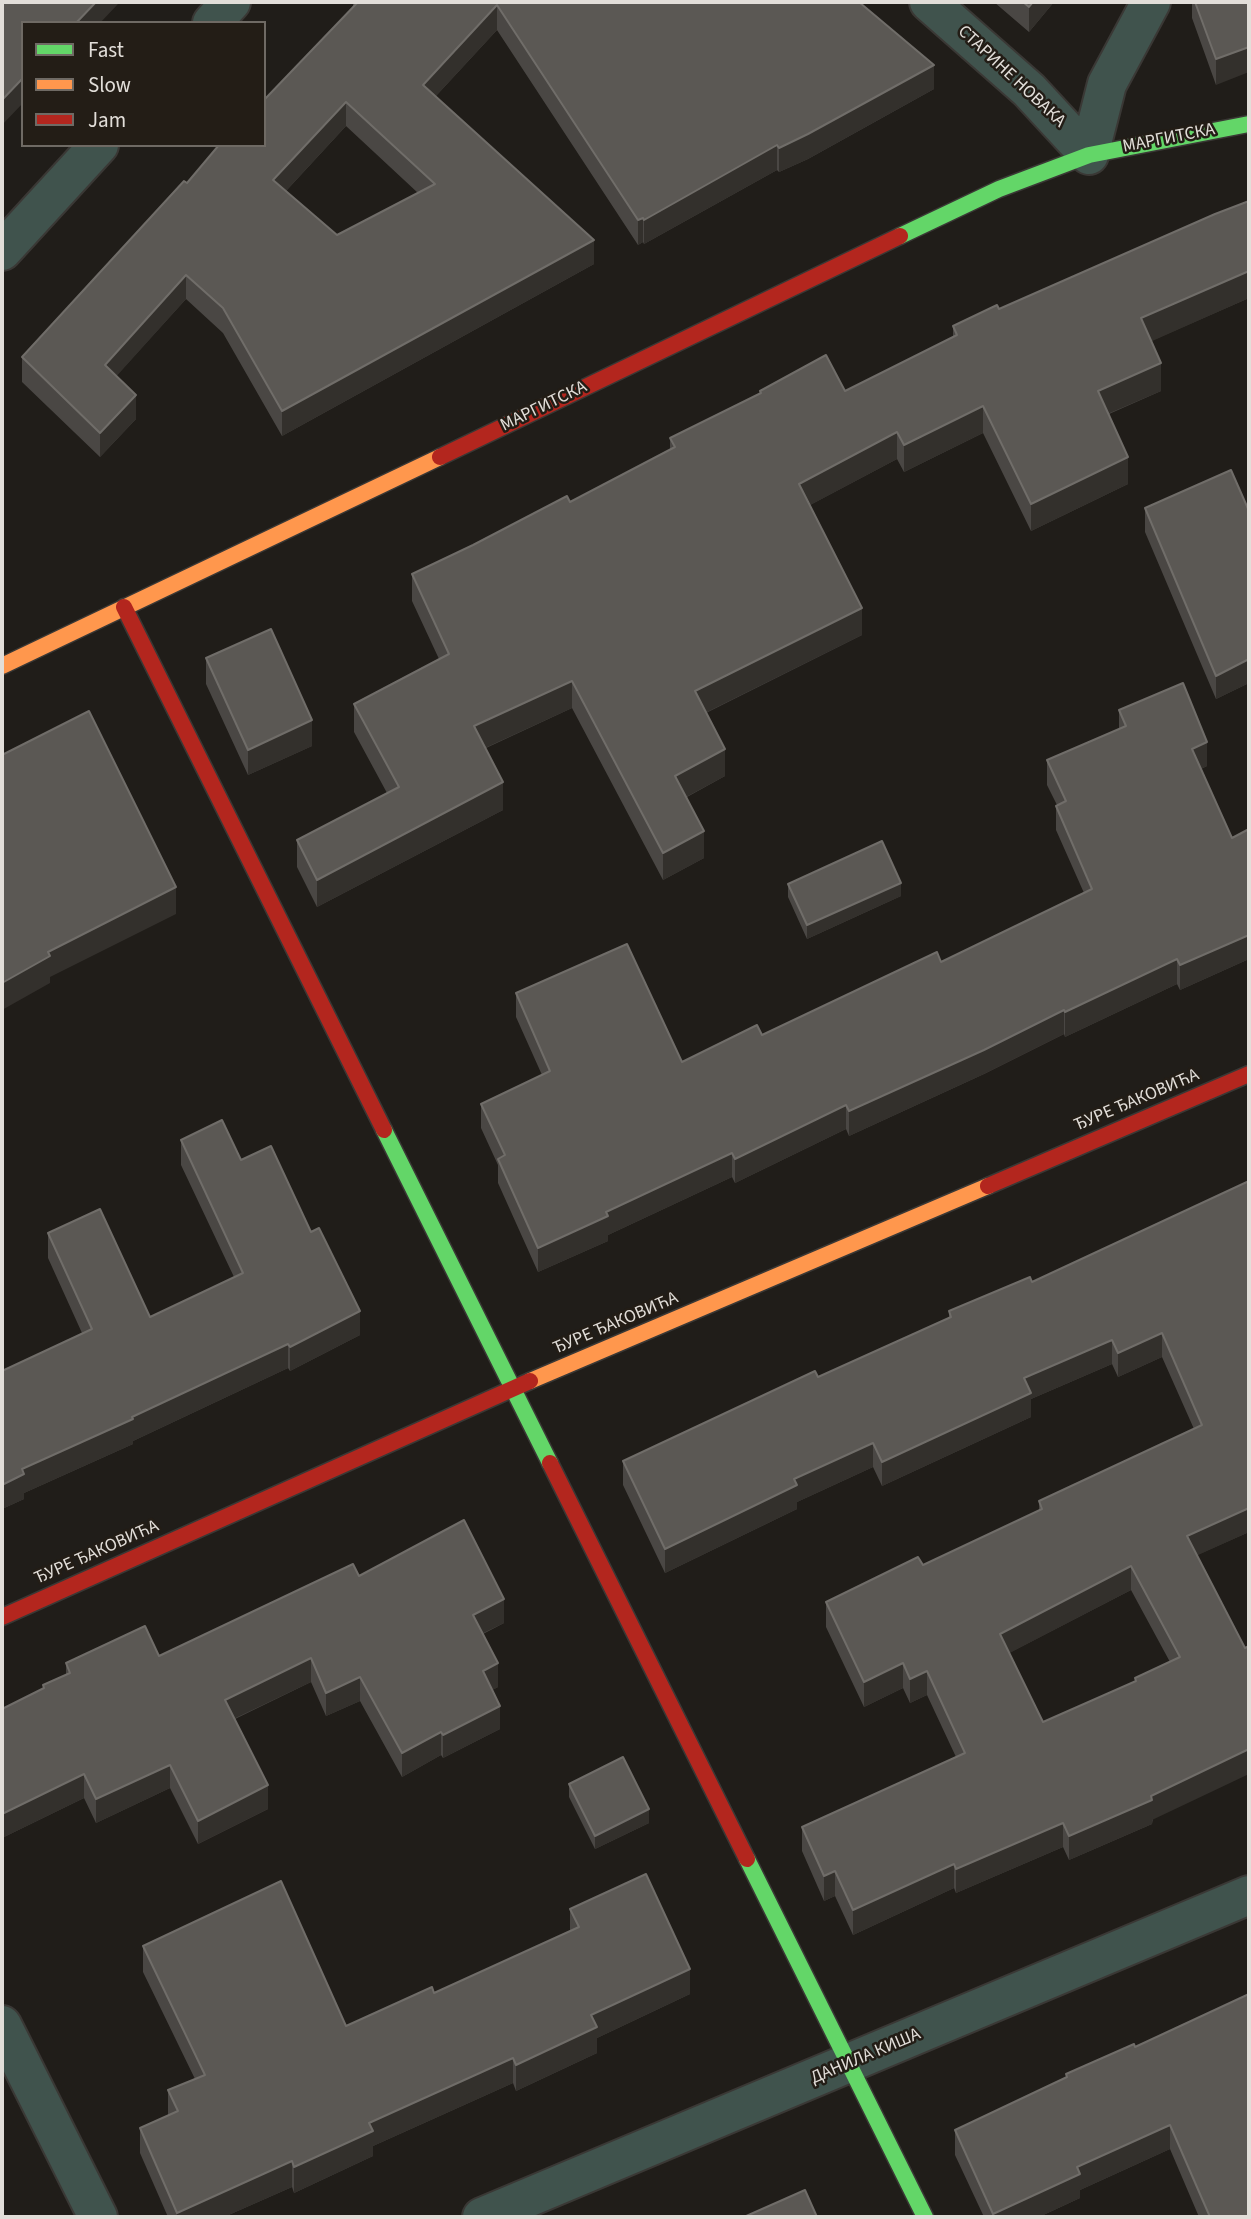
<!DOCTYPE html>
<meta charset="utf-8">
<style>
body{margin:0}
#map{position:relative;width:1251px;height:2219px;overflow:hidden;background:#201d19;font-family:"Source Sans 3",sans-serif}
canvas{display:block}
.frame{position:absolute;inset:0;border:4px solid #e2ded9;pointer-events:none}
.legend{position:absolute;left:21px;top:21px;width:245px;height:126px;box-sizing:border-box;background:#231d16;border:2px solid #6f6a64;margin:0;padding:9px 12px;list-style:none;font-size:21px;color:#e2ded9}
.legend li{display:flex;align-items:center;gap:14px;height:35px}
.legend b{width:35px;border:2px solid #6f6a64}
</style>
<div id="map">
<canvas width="1251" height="2219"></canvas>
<div class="frame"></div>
<ul class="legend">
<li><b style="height:9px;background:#63d668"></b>Fast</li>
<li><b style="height:9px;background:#ff974d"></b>Slow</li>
<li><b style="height:9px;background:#b3261e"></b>Jam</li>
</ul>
</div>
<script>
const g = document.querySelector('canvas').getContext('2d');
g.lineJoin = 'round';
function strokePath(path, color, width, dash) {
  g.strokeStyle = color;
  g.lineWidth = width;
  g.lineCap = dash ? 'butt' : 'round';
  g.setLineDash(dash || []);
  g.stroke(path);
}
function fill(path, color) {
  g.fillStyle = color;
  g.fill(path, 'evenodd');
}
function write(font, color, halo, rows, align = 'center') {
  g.font = font + ' "Source Sans 3",sans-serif';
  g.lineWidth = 5;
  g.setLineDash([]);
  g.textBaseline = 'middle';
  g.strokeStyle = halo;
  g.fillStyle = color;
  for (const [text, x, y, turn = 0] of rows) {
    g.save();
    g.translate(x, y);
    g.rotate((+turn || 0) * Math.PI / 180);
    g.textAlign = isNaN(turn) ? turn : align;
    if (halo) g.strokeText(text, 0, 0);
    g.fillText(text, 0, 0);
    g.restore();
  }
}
const street = new Path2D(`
 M 929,2 L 1029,90 L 1089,155
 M 212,23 L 231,2
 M 1089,155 L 1107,84 L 1151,2
 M 2,251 L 99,145
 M 2,2025 L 98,2217
 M 482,2217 L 1249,1895`);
const fast = new Path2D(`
 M 900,236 L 999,189 L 1089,155 L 1249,124
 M 384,1130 L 550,1463
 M 747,1859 L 925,2217`);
const slow = new Path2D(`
 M 2,666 L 440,457
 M 530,1381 L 988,1186`);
const jam = new Path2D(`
 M 440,457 L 900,236
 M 124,607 L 384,1130
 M 988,1186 L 1249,1074
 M 550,1463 L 747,1859
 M 2,1617 L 530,1381`);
strokePath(street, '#3a3835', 42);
strokePath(fast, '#3a3835', 19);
strokePath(slow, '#3a3835', 19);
strokePath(jam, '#3a3835', 19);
strokePath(street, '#40534d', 38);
strokePath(fast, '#63d668', 16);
strokePath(slow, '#ff974d', 16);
strokePath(jam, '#b3261e', 16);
fill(new Path2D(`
 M 353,2 L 859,2 L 934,89 L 808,159 L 779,172 L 777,170 L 644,244 L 643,242 L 638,245 L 497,30 L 435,97 L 594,264 L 282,436 L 223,333 L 186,299 L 116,376 L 136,419 L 100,457 L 22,382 L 22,357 L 187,183 L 264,145 L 353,6 ZM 346,126 L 418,193 L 337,235 L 286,191 Z
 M 994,2 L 1054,2 L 1029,32 Z
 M 1192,2 L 1249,2 L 1216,85 L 1192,18 Z
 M 1249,201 L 1249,298 L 1151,341 L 1161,391 L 1109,414 L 1128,484 L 1031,531 L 983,433 L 904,472 L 897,459 L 810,505 L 862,635 L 706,713 L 725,776 L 687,797 L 704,858 L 663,880 L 572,708 L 486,748 L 503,810 L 317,907 L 297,867 L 297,840 L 387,793 L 354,732 L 354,704 L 439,659 L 412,601 L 412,574 L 570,502 L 670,450 L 670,438 L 760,393 L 760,391 L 845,391 L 953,337 L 953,326 L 999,309 Z
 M 1145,508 L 1249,511 L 1249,683 L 1216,699 L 1145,532 Z
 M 206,658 L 312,746 L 248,775 L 206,684 Z
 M 1119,710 L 1207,766 L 1201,769 L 1232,838 L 1249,829 L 1249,959 L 1180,990 L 1177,984 L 1065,1037 L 1064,1034 L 984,1074 L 849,1136 L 846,1129 L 735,1183 L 732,1177 L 608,1235 L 608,1241 L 538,1272 L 498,1183 L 498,1165 L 481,1128 L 481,1104 L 542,1075 L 516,1017 L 516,993 L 682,1062 L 762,1035 L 941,962 L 1084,893 L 1056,830 L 1056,806 L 1057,805 L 1047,785 L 1047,760 L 1119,729 Z
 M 788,884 L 901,896 L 807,939 L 788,897 Z
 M 181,1140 L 241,1160 L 311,1232 L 360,1335 L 290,1371 L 288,1368 L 133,1441 L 133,1444 L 24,1493 L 24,1499 L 2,1509 L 2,1371 L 82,1333 L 48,1258 L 48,1233 L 150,1317 L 234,1277 L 181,1165 Z
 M 1249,1181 L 1249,1532 L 1197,1555 L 1152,1824 L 1069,1860 L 1063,1847 L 956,1893 L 954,1888 L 853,1935 L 835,1896 L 824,1901 L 802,1851 L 802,1827 L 956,1757 L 927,1695 L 910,1703 L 903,1688 L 864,1707 L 826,1627 L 826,1602 L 923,1565 L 1039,1510 L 1039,1501 L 1194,1429 L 1162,1357 L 1118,1377 L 1112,1364 L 1031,1399 L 1031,1417 L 882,1486 L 873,1467 L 797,1502 L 797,1509 L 665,1573 L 623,1485 L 623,1461 L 818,1377 L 949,1318 L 949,1311 L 1032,1282 ZM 1131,1590 L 1170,1662 L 1135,1678 L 1135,1682 L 1043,1722 L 1009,1653 Z
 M 359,1576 L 504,1623 L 483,1634 L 498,1687 L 492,1690 L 500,1729 L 443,1758 L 441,1755 L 402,1777 L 360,1701 L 326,1716 L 311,1682 L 235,1719 L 268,1809 L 198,1844 L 170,1788 L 96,1823 L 84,1798 L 2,1838 L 2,1709 L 43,1689 L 43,1685 L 66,1675 L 66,1663 L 159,1656 Z
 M 569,1784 L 649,1823 L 595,1849 L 569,1797 Z
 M 570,1909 L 690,1994 L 597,2038 L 597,2053 L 516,2091 L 513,2083 L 373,2146 L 373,2156 L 294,2193 L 292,2187 L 224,2217 L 168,2217 L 140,2153 L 140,2128 L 168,2115 L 168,2090 L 195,2079 L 143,1972 L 143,1946 L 346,2026 L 434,1993 L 570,1931 Z
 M 1135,2047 L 1249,2217 L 1199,2217 L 1170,2149 L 1080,2190 L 1080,2198 L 1039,2217 L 984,2217 L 955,2155 L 955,2130 L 1066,2078 L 1066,2074 Z`), '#4a4744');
fill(new Path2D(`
 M 96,2 L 118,2 L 118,4 L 100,23 L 76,23 Z
 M 1033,2 L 1054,2 L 1029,32 L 1029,7 Z
 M 497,5 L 497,30 L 423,110 L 423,85 Z
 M 1249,47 L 1249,72 L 1216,85 L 1216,59 Z
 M 934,65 L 934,89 L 808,159 L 779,172 L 779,148 Z
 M 23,78 L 23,103 L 2,125 L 2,100 Z
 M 346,102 L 346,126 L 273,205 L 273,180 Z
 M 777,145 L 777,170 L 644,244 L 644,220 Z
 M 643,218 L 643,242 L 638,245 L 638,220 Z
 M 594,240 L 594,264 L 282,436 L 282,411 Z
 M 1249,271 L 1249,298 L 1141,346 L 1141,318 Z
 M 186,275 L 186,299 L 105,389 L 105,365 Z
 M 1161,363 L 1161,391 L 1098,418 L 1098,391 Z
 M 136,395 L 136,419 L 100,457 L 100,433 Z
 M 983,406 L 983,433 L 904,472 L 904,445 Z
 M 897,432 L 897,459 L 799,511 L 799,484 Z
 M 1128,457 L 1128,484 L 1031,531 L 1031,504 Z
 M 862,608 L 862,635 L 695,718 L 695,691 Z
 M 1249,659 L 1249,683 L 1216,699 L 1216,676 Z
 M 572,681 L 572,708 L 474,753 L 474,726 Z
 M 312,720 L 312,746 L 248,775 L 248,750 Z
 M 1207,742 L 1207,766 L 1192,773 L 1192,749 Z
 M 725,749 L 725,776 L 675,803 L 675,776 Z
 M 503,782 L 503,810 L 317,907 L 317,880 Z
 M 704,831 L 704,858 L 663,880 L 663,853 Z
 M 901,883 L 901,896 L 807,939 L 807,925 Z
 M 176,887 L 176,914 L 50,977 L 50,983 L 2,1010 L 2,983 L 48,952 Z
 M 1249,935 L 1249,959 L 1180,990 L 1180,965 Z
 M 1177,959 L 1177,984 L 1065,1037 L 1065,1012 Z
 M 1064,1010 L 1064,1034 L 984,1074 L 849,1136 L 849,1111 Z
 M 846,1105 L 846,1129 L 735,1183 L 735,1159 Z
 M 732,1153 L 732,1177 L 608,1235 L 608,1241 L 538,1272 L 538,1248 L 606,1212 Z
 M 360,1311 L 360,1335 L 290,1371 L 290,1347 Z
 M 1162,1333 L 1162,1357 L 1118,1377 L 1118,1353 Z
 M 1112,1340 L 1112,1364 L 1031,1399 L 1031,1417 L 882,1486 L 882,1462 L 1024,1378 Z
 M 288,1344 L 288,1368 L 133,1441 L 133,1444 L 24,1493 L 24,1499 L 2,1509 L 2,1485 L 22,1469 Z
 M 873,1443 L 873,1467 L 797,1502 L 797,1509 L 665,1573 L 665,1549 L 794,1479 Z
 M 1249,1508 L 1249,1532 L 1187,1560 L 1187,1536 Z
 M 1131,1566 L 1131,1590 L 1000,1658 L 1000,1634 Z
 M 504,1599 L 504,1623 L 473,1638 L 473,1615 Z
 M 311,1658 L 311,1682 L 225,1723 L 225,1700 Z
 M 498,1663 L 498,1687 L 483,1695 L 483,1671 Z
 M 903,1663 L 903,1688 L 864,1707 L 864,1682 Z
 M 927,1671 L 927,1695 L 910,1703 L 910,1679 Z
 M 360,1677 L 360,1701 L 326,1716 L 326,1693 Z
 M 500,1706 L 500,1729 L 443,1758 L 443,1735 Z
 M 441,1732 L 441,1755 L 402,1777 L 402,1753 Z
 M 1249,1749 L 1249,1774 L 1152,1820 L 1152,1824 L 1069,1860 L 1069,1836 Z
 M 170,1765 L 170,1788 L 96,1823 L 96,1799 Z
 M 84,1774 L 84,1798 L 2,1838 L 2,1814 Z
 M 268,1785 L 268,1809 L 198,1844 L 198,1821 Z
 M 649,1809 L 649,1823 L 595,1849 L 595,1836 Z
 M 1063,1823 L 1063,1847 L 956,1893 L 956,1869 Z
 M 954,1864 L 954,1888 L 853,1935 L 853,1910 Z
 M 835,1871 L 835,1896 L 824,1901 L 824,1876 Z
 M 690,1969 L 690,1994 L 597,2038 L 597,2053 L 516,2091 L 516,2065 L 591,2015 Z
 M 513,2058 L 513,2083 L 373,2146 L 373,2156 L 294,2193 L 294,2167 L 369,2123 Z
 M 1170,2125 L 1170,2149 L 1080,2190 L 1080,2198 L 1039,2217 L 993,2217 L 993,2214 L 1077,2167 Z
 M 292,2161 L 292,2187 L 224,2217 L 177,2217 L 177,2213 Z`), '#33302c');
const building = new Path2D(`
 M 2,2 L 96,2 L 76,23 L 23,23 L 23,78 L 2,100 Z
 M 358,2 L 859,2 L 934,65 L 808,134 L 779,148 L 777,145 L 644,220 L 643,218 L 638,220 L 497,5 L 423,85 L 594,240 L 282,411 L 223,308 L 186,275 L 105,365 L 136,395 L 100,433 L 22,357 L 184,181 L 187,183 L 219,145 L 264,145 L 264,100 ZM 346,102 L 435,184 L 337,235 L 273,180 Z
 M 1023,2 L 1033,2 L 1029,7 Z
 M 1195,2 L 1249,2 L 1249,47 L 1216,59 Z
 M 1249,201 L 1249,271 L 1141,318 L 1161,363 L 1098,391 L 1128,457 L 1031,504 L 983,406 L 904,445 L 897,432 L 799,484 L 862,608 L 695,691 L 725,749 L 675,776 L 704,831 L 663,853 L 572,681 L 474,726 L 503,782 L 317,880 L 297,840 L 399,787 L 354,704 L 449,654 L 412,574 L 473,545 L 567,496 L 570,502 L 675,447 L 670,438 L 761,393 L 760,391 L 826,355 L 845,391 L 957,335 L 953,326 L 997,305 L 999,309 L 1215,214 Z
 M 1231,470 L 1249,511 L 1249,659 L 1216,676 L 1145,508 Z
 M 271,629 L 312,720 L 248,750 L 206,658 Z
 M 1183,683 L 1207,742 L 1192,749 L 1232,838 L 1249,829 L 1249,935 L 1180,965 L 1177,959 L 1065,1012 L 1064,1010 L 984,1050 L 849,1111 L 846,1105 L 735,1159 L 732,1153 L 606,1212 L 608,1216 L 538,1248 L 498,1159 L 505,1155 L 481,1104 L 550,1071 L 516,993 L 627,944 L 682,1062 L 757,1025 L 762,1035 L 937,952 L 941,962 L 1092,889 L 1056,806 L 1066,801 L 1047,760 L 1126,726 L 1119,710 Z
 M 89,711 L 176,887 L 48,952 L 50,956 L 2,983 L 2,755 Z
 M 882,841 L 901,883 L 807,925 L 788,884 Z
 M 222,1120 L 241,1160 L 271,1146 L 311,1232 L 319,1228 L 360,1311 L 290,1347 L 288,1344 L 132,1417 L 133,1419 L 22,1469 L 24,1474 L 2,1485 L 2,1371 L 92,1329 L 48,1233 L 100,1209 L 150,1317 L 243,1273 L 181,1140 Z
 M 1249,1181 L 1249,1508 L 1187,1536 L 1245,1648 L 1249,1646 L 1249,1749 L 1151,1796 L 1152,1800 L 1069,1836 L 1063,1823 L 956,1869 L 954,1864 L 853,1910 L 835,1871 L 824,1876 L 802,1827 L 965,1753 L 927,1671 L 910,1679 L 903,1663 L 864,1682 L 826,1602 L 918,1557 L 923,1565 L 1042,1509 L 1039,1501 L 1202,1425 L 1162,1333 L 1118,1353 L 1112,1340 L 1024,1378 L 1031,1393 L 882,1462 L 873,1443 L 794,1479 L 797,1485 L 665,1549 L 623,1461 L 815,1371 L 818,1377 L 951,1317 L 949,1311 L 1030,1277 L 1032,1282 ZM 1131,1566 L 1180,1657 L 1135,1678 L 1136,1681 L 1043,1722 L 1000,1634 Z
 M 464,1520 L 504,1599 L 473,1615 L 498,1663 L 483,1671 L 500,1706 L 443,1735 L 441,1732 L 402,1753 L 360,1677 L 326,1693 L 311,1658 L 225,1700 L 268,1785 L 198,1821 L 170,1765 L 96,1799 L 84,1774 L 2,1814 L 2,1709 L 44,1688 L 43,1685 L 70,1673 L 66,1663 L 145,1626 L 159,1656 L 353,1564 L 359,1576 Z
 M 623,1757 L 649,1809 L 595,1836 L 569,1784 Z
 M 646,1874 L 690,1969 L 591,2015 L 597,2027 L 516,2065 L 513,2058 L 369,2123 L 373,2131 L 294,2167 L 292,2161 L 177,2213 L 140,2128 L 178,2111 L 168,2090 L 205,2075 L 143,1946 L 281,1881 L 346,2026 L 432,1987 L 434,1993 L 579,1927 L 570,1909 Z
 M 1249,1994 L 1249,2217 L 1210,2217 L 1170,2125 L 1077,2167 L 1080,2174 L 993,2214 L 955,2130 L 1067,2077 L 1066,2074 L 1134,2044 L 1135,2047 Z
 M 805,2190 L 817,2217 L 744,2217 Z`);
fill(building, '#5b5854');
strokePath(building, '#706d69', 2);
write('18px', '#e2ded9', '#231d16', [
 ["СТАРИНЕ НОВАКА",1011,77,43],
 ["МАРГИТСКА",1169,139,-11],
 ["МАРГИТСКА",544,407,-26],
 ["ЂУРЕ ЂАКОВИЋА",1137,1101,-23],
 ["ЂУРЕ ЂАКОВИЋА",616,1324,-23],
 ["ЂУРЕ ЂАКОВИЋА",97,1553,-24],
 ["ДАНИЛА КИША",866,2057,-23]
]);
</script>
